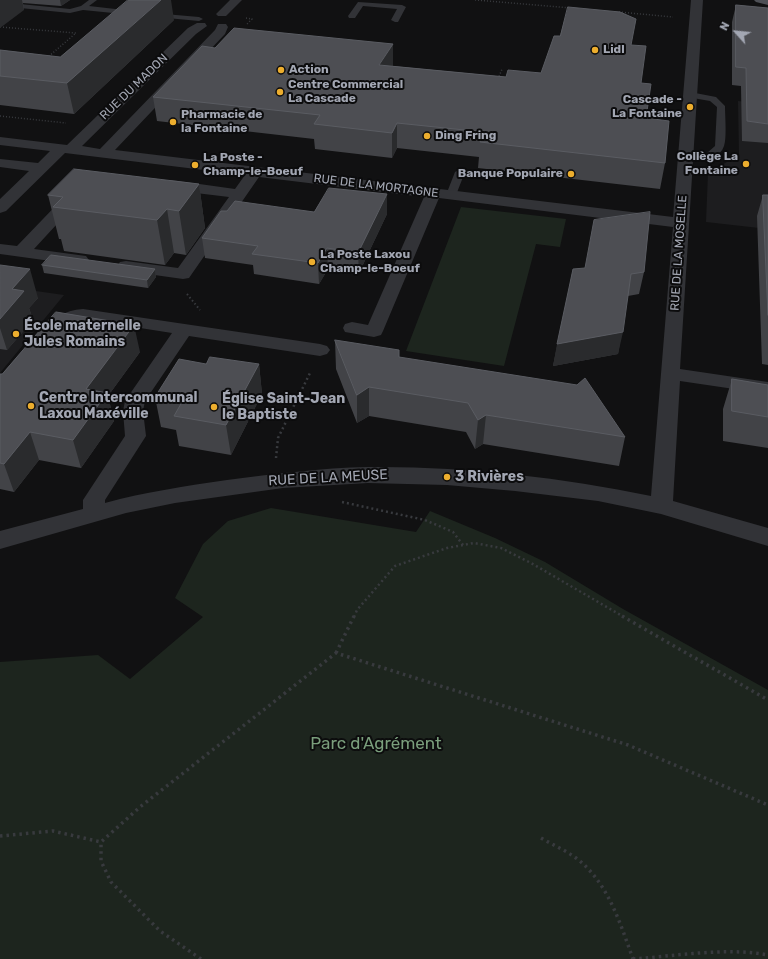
<!DOCTYPE html>
<meta charset="utf-8">
<style>
body{margin:0}
#map{position:relative;width:768px;height:959px;overflow:hidden;background:#111112;font-family:Rubik,sans-serif}
canvas{display:block}
.north{position:absolute;left:716px;top:12px;width:40px;height:40px;-webkit-text-stroke:3px #0c0c0d;paint-order:stroke;rotate:297deg;font-size:11px;font-weight:700;line-height:16px;text-align:center;color:#a3a7b3}
.north::after{content:'';display:block;margin:auto;width:14px;height:18px;background:#a3a7b3;clip-path:polygon(50% 0,100% 100%,50% 72%,0 100%)}
</style>
<div id="map">
<canvas width="768" height="959"></canvas>
<div class="north">N</div>
</div>
<script>
const g = document.querySelector('canvas').getContext('2d');
g.lineJoin = 'round';
function fill(path, color) {
  g.fillStyle = color;
  g.fill(path, 'evenodd');
}
function strokePath(path, color, width, dash) {
  g.strokeStyle = color;
  g.lineWidth = width;
  g.lineCap = dash ? 'butt' : 'round';
  g.setLineDash(dash || []);
  g.stroke(path);
}
function write(font, color, halo, rows, align = 'center') {
  g.font = font + ' Rubik,sans-serif';
  g.lineWidth = 4;
  g.setLineDash([]);
  g.textBaseline = 'middle';
  g.strokeStyle = halo;
  g.fillStyle = color;
  for (const [text, x, y, turn = 0] of rows) {
    g.save();
    g.translate(x, y);
    g.rotate((+turn || 0) * Math.PI / 180);
    g.textAlign = isNaN(turn) ? turn : align;
    if (halo) g.strokeText(text, 0, 0);
    g.fillText(text, 0, 0);
    g.restore();
  }
}
fill(new Path2D(`
 M 738,101 L 768,104 L 768,229 L 706,222 L 708,173 L 739,155 Z
 M 0,274 L 22,289 L 64,295 L 0,373 Z`), '#1d1d1f');
fill(new Path2D(`
 M 461,207 L 566,219 L 560,247 L 536,244 L 504,366 L 406,351 Z
 M 271,508 L 416,532 L 430,511 L 495,538 L 545,562 L 623,609 L 768,690 L 768,959 L 0,959 L 0,662 L 98,655 L 130,679 L 203,617 L 175,598 L 203,544 L 228,521 Z`), '#1d251e');
strokePath(new Path2D(`
 M 475,0 L 572,8
 M 619,12 L 673,17
 M 246,18 L 252,19 L 247,24
 M 0,27 L 76,33 L 48,57
 M 498,79 L 502,69
 M 647,97 L 654,98
 M 0,116 L 66,123`), '#383a3e', 1.5, [1, 2]);
strokePath(new Path2D(`
 M 187,294 L 200,310`), '#383a3e', 2, [1.5, 2.5]);
strokePath(new Path2D(`
 M 276,458 L 278,438 L 311,371
 M 342,502 L 425,520 L 453,532 L 463,545
 M 354,617 L 357,610 L 395,566 L 447,548 L 474,543 L 501,548 L 531,563 L 624,617`), '#383a3e', 2.5, [2, 3]);
strokePath(new Path2D(`
 M 622,616 L 768,700
 M 336,653 L 354,616
 M 0,836 L 53,831 L 101,842
 M 541,838 C 553,845 565,850 576,858 C 608,882 620,923 633,959
 M 201,959 L 160,931 L 111,882 L 101,861 L 101,842 L 140,807 L 336,653 L 628,745 L 768,805
 M 633,959 C 676,956 726,947 768,955`), '#383a3e', 3.5, [2.5, 4]);
fill(new Path2D(`
 M 89,0 L 97,0 L 89,6 L 133,11 L 137,13 L 133,15 L 83,10 L 70,13 L 0,6 L 0,2 L 70,9 L 81,6 Z
 M 358,2 L 402,5 L 406,7 L 398,22 L 395,22 L 391,20 L 397,9 L 363,6 L 355,18 L 349,18 L 348,16 Z
 M 153,13 L 199,17 L 203,19 L 199,21 L 156,17 L 153,17 Z
 M 690,92 L 716,97 L 725,106 C 725,116 727,138 724,146 C 719,162 695,160 683,157 L 681,155 L 686,152 L 707,153 L 715,146 L 717,107 L 710,101 L 687,97 L 686,95 Z
 M 460,169 L 465,172 L 456,195 L 455,197 L 447,197 L 446,195 L 455,172 Z`), '#323337');
fill(new Path2D(`
 M 230,0 L 242,0 L 226,16 L 218,16 L 216,14 Z
 M 691,0 L 703,0 L 680,369 L 768,382 L 768,394 L 680,381 L 673,501 L 768,528 L 768,546 L 661,514 L 598,501 L 515,491 L 447,485 L 368,483 L 283,488 L 175,503 L 126,513 L 0,549 L 0,531 L 83,509 L 83,500 L 125,436 L 123,411 L 125,401 L 172,333 L 83,319 C 63,321 64,344 43,339 L 41,335 C 51,319 64,310 83,309 L 320,344 L 327,346 L 330,350 L 327,354 L 320,356 L 189,336 L 145,401 L 143,411 L 146,436 L 105,500 L 105,503 C 145,492 186,486 227,480 C 274,474 321,468 368,467 C 463,466 558,477 651,496 L 673,227 L 439,198 L 383,331 L 381,335 L 374,337 L 345,332 L 343,328 L 345,324 L 352,322 L 368,325 L 424,197 L 259,177 L 189,278 L 183,279 L 126,271 L 120,270 L 117,266 L 120,262 L 126,261 L 178,268 L 229,197 L 171,190 L 166,188 L 163,185 L 166,182 L 171,180 L 235,189 L 245,175 L 65,153 L 6,211 L 0,213 L 0,199 L 29,171 L 0,167 L 0,159 L 38,163 L 50,151 L 0,145 L 0,137 L 67,145 L 188,28 L 197,23 L 205,23 L 207,26 L 196,34 L 82,146 L 100,149 L 215,30 L 218,24 L 226,24 L 228,27 L 225,34 L 115,150 L 673,217 Z
 M 74,191 L 80,193 L 82,196 L 80,199 L 34,249 L 86,256 L 89,260 L 86,264 L 80,265 L 0,254 L 0,244 L 17,246 L 68,193 Z`), '#323337');
fill(new Path2D(`
 M 754,0 L 768,0 L 768,5 L 756,2 Z`), '#4e5056');
fill(new Path2D(`
 M 0,0 L 70,0 L 61,6 L 23,3 L 24,10 Z
 M 736,5 L 768,8 L 768,143 L 742,141 L 741,86 L 732,85 L 732,22 Z
 M 174,20 L 74,114 L 0,105 L 0,50 L 60,57 Z
 M 631,45 L 641,83 L 646,118 L 665,163 L 660,189 L 478,168 L 479,157 L 397,148 L 392,158 L 315,149 L 314,139 L 157,121 L 153,97 L 393,66 L 506,77 L 541,73 Z
 M 199,184 L 205,228 L 186,255 L 174,253 L 165,265 L 64,251 L 61,239 L 59,239 L 48,195 Z
 M 763,195 L 768,195 L 768,365 L 762,364 L 757,216 Z
 M 227,211 L 314,212 L 387,214 L 359,273 L 328,269 L 319,284 L 254,274 L 253,265 L 205,258 L 202,238 Z
 M 0,265 L 38,298 L 29,308 L 33,320 L 7,350 L 0,349 Z
 M 42,265 L 155,269 L 156,277 L 148,288 L 44,273 Z
 M 573,269 L 644,272 L 639,294 L 628,296 L 618,354 L 553,366 Z
 M 335,340 L 399,357 L 625,437 L 619,466 L 483,444 L 475,449 L 466,432 L 369,416 L 357,423 L 336,369 Z
 M 140,352 L 108,396 L 114,421 L 81,468 L 39,460 L 14,492 L 0,489 L 0,374 L 2,374 Z
 M 206,364 L 259,364 L 262,394 L 231,455 L 179,446 L 176,430 L 161,427 L 155,397 Z
 M 732,379 L 768,385 L 768,448 L 723,441 L 723,409 Z`), '#424347');
fill(new Path2D(`
 M 0,0 L 22,0 L 24,10 L 0,28 Z
 M 60,0 L 70,0 L 61,6 Z
 M 161,0 L 171,0 L 174,20 L 74,114 L 67,83 Z
 M 393,44 L 393,67 L 379,65 Z
 M 397,123 L 397,148 L 392,158 L 392,133 Z
 M 199,184 L 205,228 L 186,255 L 179,211 Z
 M 387,194 L 387,214 L 359,273 L 358,253 Z
 M 167,209 L 174,253 L 165,265 L 157,220 Z
 M 327,248 L 328,269 L 319,284 L 318,263 Z
 M 30,269 L 38,298 L 29,308 L 33,320 L 7,350 L 0,328 L 0,319 L 12,289 Z
 M 155,269 L 156,277 L 148,288 L 147,280 Z
 M 134,325 L 140,352 L 108,396 L 114,421 L 81,468 L 73,440 L 86,389 Z
 M 623,332 L 618,354 L 553,366 L 557,344 Z
 M 259,364 L 262,394 L 231,455 L 226,425 Z
 M 369,387 L 369,416 L 357,423 L 357,395 Z
 M 486,415 L 483,444 L 475,449 L 478,420 Z
 M 30,432 L 39,460 L 14,492 L 4,464 Z`), '#2a2b2d');
const building = new Path2D(`
 M 128,0 L 161,0 L 67,83 L 0,76 L 0,50 L 60,57 Z
 M 736,5 L 768,8 L 768,124 L 747,121 L 746,68 L 736,67 Z
 M 568,7 L 620,12 L 636,19 L 631,45 L 646,46 L 641,83 L 651,84 L 646,118 L 669,121 L 665,163 L 480,142 L 484,132 L 397,123 L 392,133 L 314,124 L 320,115 L 153,97 L 202,46 L 215,48 L 234,28 L 393,44 L 379,65 L 506,77 L 508,70 L 541,73 L 554,36 L 560,36 Z
 M 74,169 L 199,184 L 179,211 L 167,209 L 157,220 L 53,207 L 63,197 L 48,195 Z
 M 329,188 L 387,194 L 358,253 L 327,248 L 318,263 L 252,254 L 258,246 L 202,238 L 221,211 L 227,211 L 235,201 L 314,212 Z
 M 763,195 L 768,195 L 768,315 Z
 M 650,212 L 644,272 L 631,274 L 623,332 L 557,344 L 573,269 L 585,268 L 594,220 Z
 M 51,255 L 155,269 L 147,280 L 42,265 Z
 M 0,265 L 30,269 L 12,289 L 24,291 L 0,319 Z
 M 56,312 L 134,325 L 86,389 L 107,393 L 73,440 L 30,432 L 4,464 L 0,463 L 0,374 L 2,374 Z
 M 335,340 L 399,350 L 399,357 L 577,385 L 585,378 L 625,437 L 486,415 L 478,420 L 468,403 L 369,387 L 357,395 Z
 M 210,357 L 259,364 L 226,425 L 174,416 L 182,402 L 155,397 L 179,359 L 206,364 Z
 M 732,379 L 768,385 L 768,417 L 732,411 Z`);
fill(building, '#4d4e53');
strokePath(building, '#5a5c62', 1);
for (const [x, y, r, color] of [
 [595,50,4,"#edae2e"],
 [281,70,4,"#edae2e"],
 [280,92,4,"#edae2e"],
 [690,107,4,"#edae2e"],
 [173,122,4,"#edae2e"],
 [427,136,4,"#edae2e"],
 [746,164,4,"#edae2e"],
 [195,165,4,"#edae2e"],
 [571,174,4,"#edae2e"],
 [312,262,4,"#edae2e"],
 [16,334,4,"#edae2e"],
 [31,406,4,"#edae2e"],
 [214,407,4,"#edae2e"],
 [447,477,4,"#edae2e"]
]) {
  const dot = new Path2D();
  dot.arc(x, y, r, 0, 2 * Math.PI);
  g.fillStyle = color;
  g.fill(dot);
  strokePath(dot, '#0c0c0d', 1.5);
}
write('bold 12px', '#a3a7b3', '#0c0c0d', [
 ["Lidl",603,50],
 ["Action",289,70],
 ["Centre Commercial",288,85],
 ["La Cascade",288,99],
 ["Cascade -",682,100,"right"],
 ["La Fontaine",682,114,"right"],
 ["Pharmacie de",181,115],
 ["la Fontaine",181,129],
 ["Ding Fring",435,136],
 ["Collège La",738,157,"right"],
 ["Fontaine",738,171,"right"],
 ["La Poste -",203,158],
 ["Champ-le-Boeuf",203,172],
 ["Banque Populaire",563,174,"right"],
 ["La Poste Laxou",320,255],
 ["Champ-le-Boeuf",320,269]
], 'left');
write('12px', '#a3a7b3', '#0c0c0d', [
 ["RUE DU MADON",134,87,-44],
 ["RUE DE LA MORTAGNE",376,186,7],
 ["RUE DE LA MOSELLE",679,253,-86]
]);
write('bold 14px', '#a3a7b3', '#0c0c0d', [
 ["École maternelle",24,326],
 ["Jules Romains",24,342],
 ["Centre Intercommunal",39,398],
 ["Laxou Maxéville",39,414],
 ["Église Saint-Jean",222,399],
 ["le Baptiste",222,415],
 ["3 Rivières",455,477]
], 'left');
write('14px', '#a3a7b3', '#0c0c0d', [
 ["RUE DE LA MEUSE",328,478,-3]
]);
write('17px', '#7a9e7c', '#0c0c0d', [
 ["Parc d'Agrément",376,744]
]);
</script>
